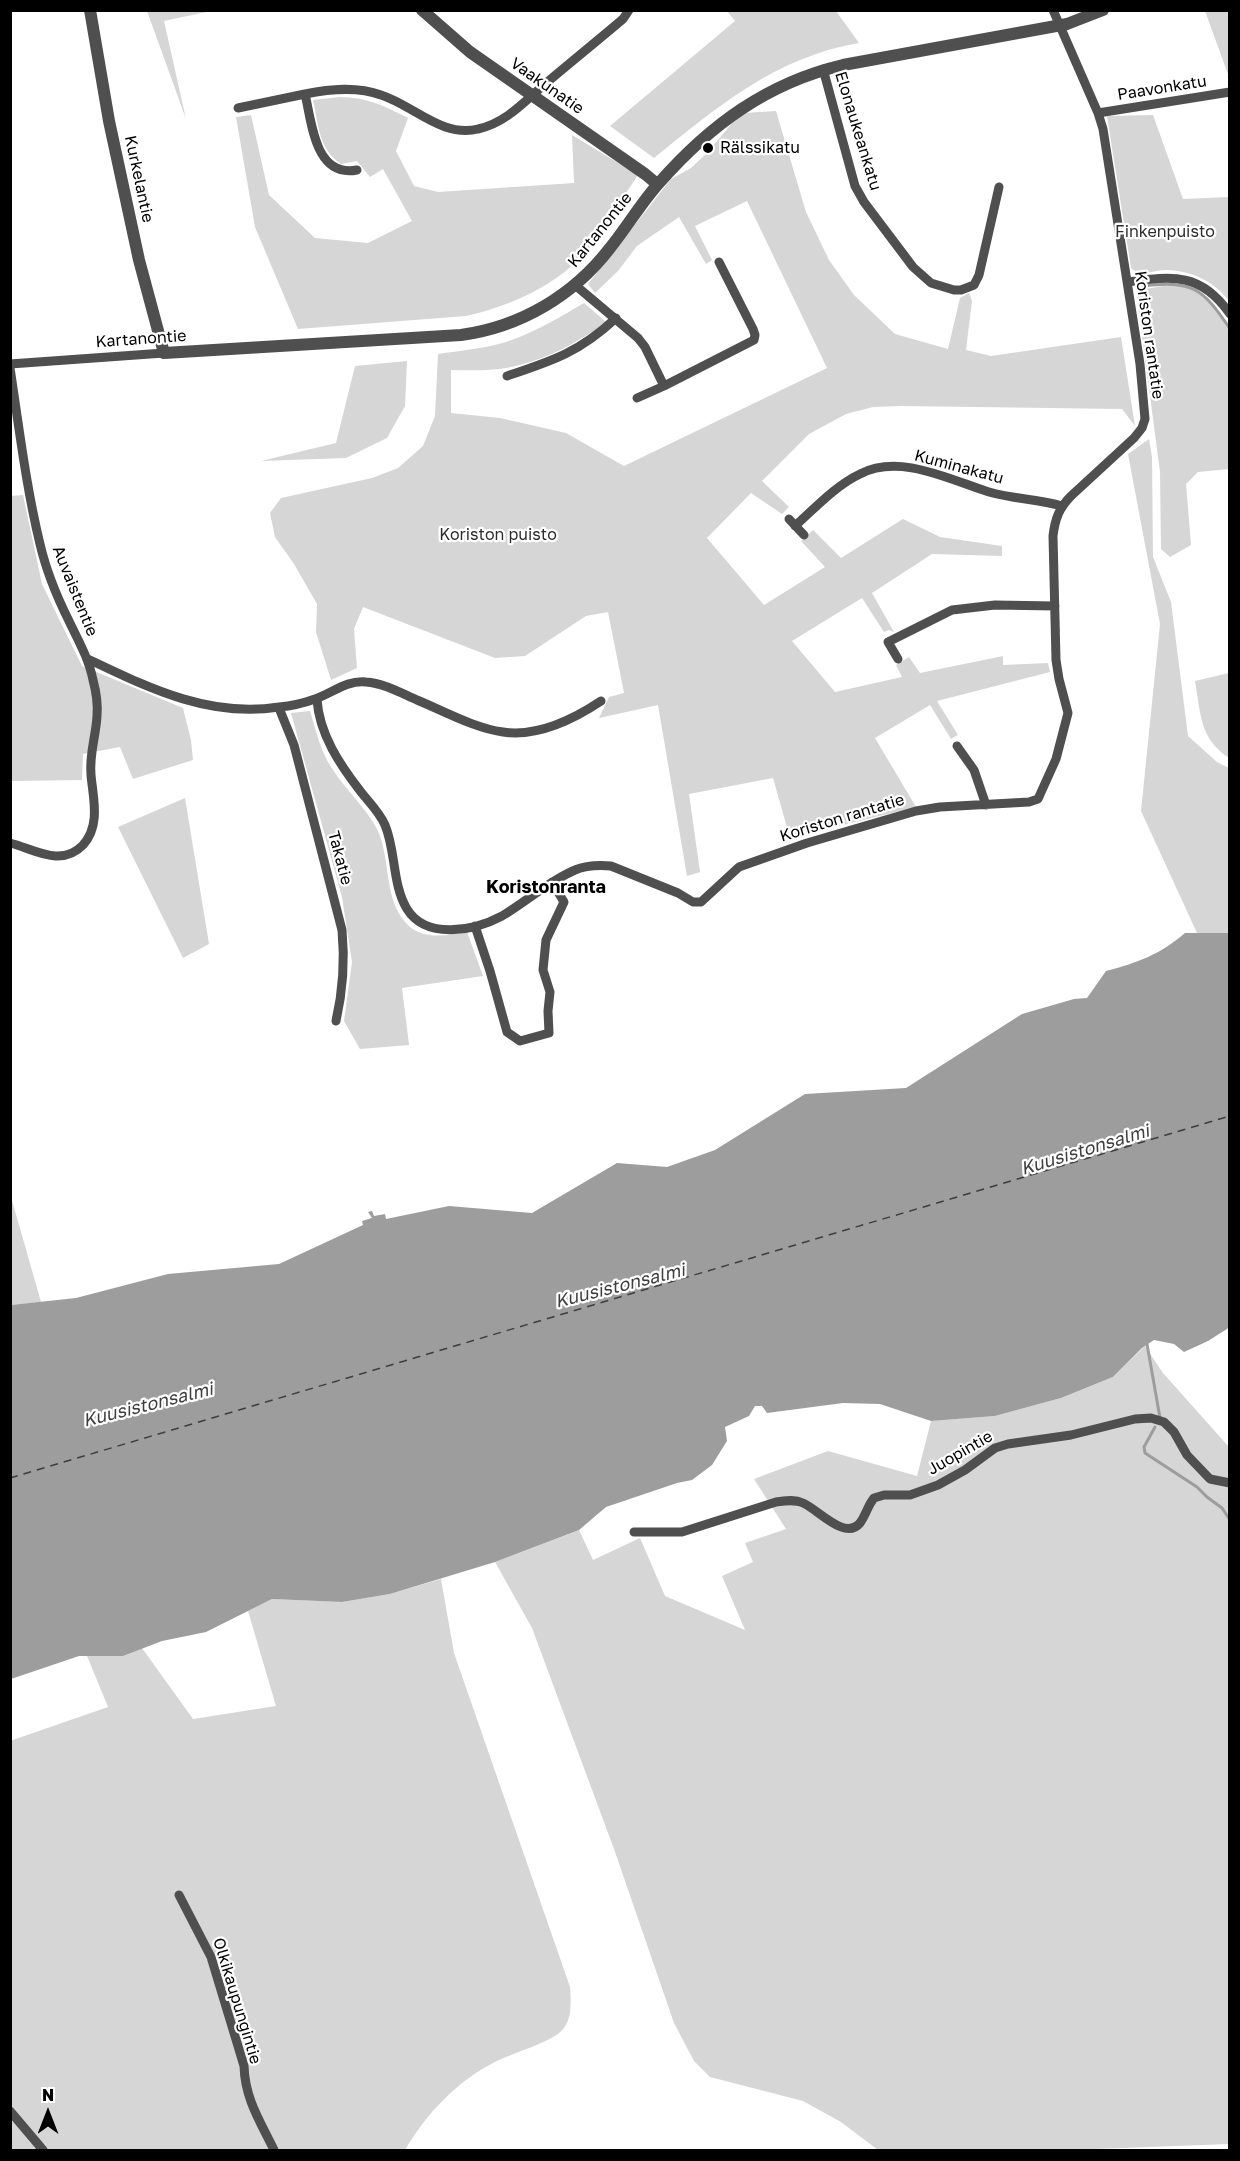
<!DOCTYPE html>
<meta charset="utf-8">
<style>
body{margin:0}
#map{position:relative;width:1240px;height:2161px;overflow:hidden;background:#fff;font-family:"Golos Text",sans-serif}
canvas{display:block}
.frame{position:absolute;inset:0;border:12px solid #000;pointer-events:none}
.north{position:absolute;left:18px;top:2083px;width:60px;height:60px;-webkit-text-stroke:4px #fff;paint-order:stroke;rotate:0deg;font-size:16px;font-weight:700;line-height:24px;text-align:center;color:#000}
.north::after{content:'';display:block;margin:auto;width:21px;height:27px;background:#000;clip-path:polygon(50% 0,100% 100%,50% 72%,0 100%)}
</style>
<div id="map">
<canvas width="1240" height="2161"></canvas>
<div class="frame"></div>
<div class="north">N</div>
</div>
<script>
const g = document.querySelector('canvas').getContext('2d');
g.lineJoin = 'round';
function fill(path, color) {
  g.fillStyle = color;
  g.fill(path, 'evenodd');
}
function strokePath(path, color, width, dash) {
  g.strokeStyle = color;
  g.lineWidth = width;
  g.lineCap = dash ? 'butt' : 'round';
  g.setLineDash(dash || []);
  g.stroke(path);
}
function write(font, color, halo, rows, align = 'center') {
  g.font = font + ' "Golos Text",sans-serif';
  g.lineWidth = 4.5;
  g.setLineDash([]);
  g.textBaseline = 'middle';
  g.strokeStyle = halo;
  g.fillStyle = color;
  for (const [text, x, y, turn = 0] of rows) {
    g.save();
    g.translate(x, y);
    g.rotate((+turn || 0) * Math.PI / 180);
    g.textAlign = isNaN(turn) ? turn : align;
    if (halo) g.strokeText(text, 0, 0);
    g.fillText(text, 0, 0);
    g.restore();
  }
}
fill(new Path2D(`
 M 147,11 L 211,11 L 164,21 L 186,119 Z
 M 727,11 L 836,11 L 859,43 C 776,57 717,107 654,158 L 610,126 L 735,21 Z
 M 1205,11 L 1229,11 L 1229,77 Z
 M 340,97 C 366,97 385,106 408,118 L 396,151 L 414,186 L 438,192 L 574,183 L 572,135 L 638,175 C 624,195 612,217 598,237 C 568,280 516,305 466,316 L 298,329 L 255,227 L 236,117 L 251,115 L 269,195 L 315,238 L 368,243 L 412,221 L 383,169 L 370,177 L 357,161 L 341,164 C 318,148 319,126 313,100 Z
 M 776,111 L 806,212 L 829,260 L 854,295 L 895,334 L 948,349 L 960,298 L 969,293 L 972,301 L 966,350 L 991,356 L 1121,337 L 1135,426 L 1122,409 L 901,406 L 873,407 L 846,414 L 809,434 L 762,481 L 789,507 L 782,514 L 751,493 L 707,538 L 764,605 L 825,567 L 801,541 L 813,530 L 841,558 L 903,519 L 940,537 L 1002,546 L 1002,556 L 932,554 L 872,593 L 894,632 L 889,630 L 884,632 L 862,598 L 792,641 L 835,692 L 902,677 L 896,665 L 909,657 L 920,673 L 1003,656 L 1003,665 L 1048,663 L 1050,672 L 937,701 L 958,735 L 951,739 L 930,705 L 875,738 L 916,807 L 790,838 L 773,778 L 689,794 L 700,872 L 687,876 L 658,705 L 599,718 L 609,697 L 624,693 L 608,612 L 586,616 L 525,656 L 495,658 L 363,607 L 354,629 L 357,668 L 331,680 L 316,632 L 317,604 L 294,564 L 275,537 L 270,513 L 281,498 L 372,478 L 398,468 L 423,446 L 435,416 L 438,354 C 465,350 492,348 517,338 C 540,329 562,316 584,303 L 606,322 C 575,345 538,364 499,369 C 483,371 467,370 451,370 L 451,413 L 500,418 L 566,433 L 624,466 L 827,368 L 747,201 L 695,226 L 712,260 L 706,264 L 679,217 L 637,246 L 618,271 L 595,293 L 588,284 L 671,179 L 691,168 L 707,153 L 733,122 L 744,113 Z
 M 1153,115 L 1183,199 L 1229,197 L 1229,301 C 1214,281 1192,271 1167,270 C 1155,269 1141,278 1131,268 L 1107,116 Z
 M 1170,285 L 1186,285 L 1202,295 L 1215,308 L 1229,331 L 1229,469 L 1198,472 L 1186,484 L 1191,545 L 1170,557 L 1161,549 L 1160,472 L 1137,297 L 1139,290 Z
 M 407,361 L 405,406 L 387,438 L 346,458 L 261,461 L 336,443 L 355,366 Z
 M 1149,439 L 1152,457 L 1153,557 L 1171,602 L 1188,736 L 1217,762 L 1229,768 L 1230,933 L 1197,933 L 1141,811 L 1160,624 L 1128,454 Z
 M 23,495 L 42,584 L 82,666 L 183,708 L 191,740 L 193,760 L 133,779 L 120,747 L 83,754 L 82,780 L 11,781 L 10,496 Z
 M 1229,673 L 1230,673 L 1229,758 C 1199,738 1201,714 1195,681 Z
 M 310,711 C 316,731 321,753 333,770 C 346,790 366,808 377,829 C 392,860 382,902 410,927 C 426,940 449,935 467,932 L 483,976 L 402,988 L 409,1045 L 360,1049 L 344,1021 L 352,962 L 342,897 L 291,713 Z
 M 185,798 L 209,944 L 183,958 L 118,827 Z
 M 10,1197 L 11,1197 L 41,1302 L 11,1305 Z
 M 1145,1346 L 1163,1373 L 1229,1447 L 1229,2144 L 1069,2150 L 878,2150 L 841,2122 L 803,2101 L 710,2077 L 694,2061 L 674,2023 L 614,1849 L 532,1628 L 495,1562 L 579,1530 L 593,1560 L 640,1538 L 665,1596 L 745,1630 L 722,1576 L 753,1562 L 745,1543 L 786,1529 L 754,1479 L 828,1451 L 917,1476 L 931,1421 L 995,1416 L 1061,1398 L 1113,1377 Z
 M 441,1579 L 454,1653 L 570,1987 C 571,2003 573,2023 558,2034 C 544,2044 513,2053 495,2062 C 457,2081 426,2114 405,2150 L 11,2150 L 10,1741 L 108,1707 L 87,1656 L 123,1656 L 142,1648 L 193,1719 L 276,1706 L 248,1611 L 272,1599 L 342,1602 L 390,1594 Z`), '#d6d6d6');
fill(new Path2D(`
 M 1185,933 L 1229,933 L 1230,1327 L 1208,1341 L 1184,1352 L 1174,1344 L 1154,1340 L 1142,1348 L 1113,1377 L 1061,1398 L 995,1416 L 931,1421 L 880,1404 L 843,1403 L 767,1413 L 762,1406 L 755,1406 L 749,1416 L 725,1427 L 727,1441 L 712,1465 L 692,1480 L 677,1483 L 606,1507 L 579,1530 L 495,1562 L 390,1594 L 342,1602 L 272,1599 L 206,1632 L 162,1641 L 123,1656 L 79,1656 L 11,1679 L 11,1305 L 76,1298 L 168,1274 L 279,1264 L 363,1225 L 362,1221 L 372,1218 L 368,1212 L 372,1211 L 374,1216 L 385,1214 L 386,1219 L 449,1206 L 532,1213 L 617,1163 L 667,1167 L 715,1150 L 805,1094 L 906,1088 L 1022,1014 L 1074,999 L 1087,998 L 1106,971 C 1137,963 1161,954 1185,933 Z`), '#9d9d9d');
strokePath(new Path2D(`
 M 1143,286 C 1192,280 1203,288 1230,329
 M 1147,1344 L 1160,1418
 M 1155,1427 L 1144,1447 L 1145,1453 L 1197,1487 L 1207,1497 L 1222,1508 L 1230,1520`), '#9d9d9d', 3);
strokePath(new Path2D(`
 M 10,1478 L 1230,1116`), '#3e3e3e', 1.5, [8, 6]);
strokePath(new Path2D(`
 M 823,69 L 855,186 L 864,202 L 913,267 L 931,283 L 954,290 L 961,290 L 974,285 L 979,275 L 999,187
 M 238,108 L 305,94
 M 1098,113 L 1230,92
 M 357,170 C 315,178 312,123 305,94 C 330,89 357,86 381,95 C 413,105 442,138 478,129 C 506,123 525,101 545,84 C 571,62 597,41 623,19 L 629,10
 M 1128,282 C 1173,276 1201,272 1230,314
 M 575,285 L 638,338 L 645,347 L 664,386
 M 10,364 L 164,353
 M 10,368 C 19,427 26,486 40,544 C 46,570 57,597 69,621 C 78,640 89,659 93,680 C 96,691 98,704 97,716 C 96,736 89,754 91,775 C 93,798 101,825 83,845 C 61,868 34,849 10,843
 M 507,376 C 552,361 580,352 616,318
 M 637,398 L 664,386 L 754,340 L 755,335 L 753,329 L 719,262
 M 789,519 L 804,535
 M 795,526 C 815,508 835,486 860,474 C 900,453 950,480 989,492 C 1013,499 1038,499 1062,506
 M 88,659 C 149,688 209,718 279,707 C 291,706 304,703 315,699 C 333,693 346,680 366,682 C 383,683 401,693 417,700 C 444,711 474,728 503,732 C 537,737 574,719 601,701
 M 898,659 L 888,642 L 952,610 L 995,605 L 1055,606
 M 317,699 C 319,734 340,765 361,792 C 369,802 380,813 385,825 C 396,851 392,884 407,909 C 426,940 474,931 502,916 C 527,901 549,881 575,870 C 587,865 599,865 611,866 L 678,893 L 693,902 L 701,902 L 739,867 L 807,843 L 916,811 L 940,807 L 1029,802 L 1038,799 L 1056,759 L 1068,713 L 1059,679 L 1056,660 L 1053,536 C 1055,519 1059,508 1071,496 L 1134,438 L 1142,428 L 1145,419 L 1140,364 L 1103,129 L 1098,113 L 1053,10
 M 279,708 L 294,745 L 342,930 C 345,961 343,990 336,1021
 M 957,746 L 974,770 L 986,805
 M 475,926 L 490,971 L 507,1032 L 520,1041 L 549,1033 L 548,1011 L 550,992 L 543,970 L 546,940 L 564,902 L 552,882
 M 634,1532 L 682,1532 L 776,1502 C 785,1501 794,1499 803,1503 C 819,1510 845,1541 860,1523 C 866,1515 868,1505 874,1498 L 884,1495 L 910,1495 L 938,1485 L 965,1470 L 995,1448 L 1008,1444 L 1071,1435 L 1135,1419 L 1151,1418 L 1164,1422 L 1174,1432 L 1187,1455 L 1210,1479 L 1230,1483
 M 179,1895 L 211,1957 L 244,2066 C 245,2099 260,2121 274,2150
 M 10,2111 L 43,2150`), '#4f4f4f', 9);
strokePath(new Path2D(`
 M 90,10 L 109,121 L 139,260 L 164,353 L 461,335 C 520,327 573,296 610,248 C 627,227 641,203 659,183 C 710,125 767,83 843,65 L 1067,24 L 1103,10
 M 422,10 L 470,52 L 645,174 L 657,184`), '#4f4f4f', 12);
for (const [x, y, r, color] of [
 [708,148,6,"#000"]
]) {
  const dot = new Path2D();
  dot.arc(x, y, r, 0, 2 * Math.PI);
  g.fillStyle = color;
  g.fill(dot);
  strokePath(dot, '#fff', 2);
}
write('16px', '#000', '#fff', [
 ["Vaakunatie",547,86,35],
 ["Paavonkatu",1162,88,-9],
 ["Elonaukeankatu",858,131,73],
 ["Kurkelantie",139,179,78],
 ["Kartanontie",600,230,-51],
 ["Koriston rantatie",1149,335,82],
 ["Kartanontie",141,339,-4],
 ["Kuminakatu",959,467,15],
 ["Auvaistentie",75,591,68],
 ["Koriston rantatie",842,818,-17],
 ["Takatie",340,858,75],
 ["Juopintie",960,1453,-30],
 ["Olkikaupungintie",237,2001,73]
]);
write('16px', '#000', '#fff', [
 ["Rälssikatu",720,148]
], 'left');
write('16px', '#2d2d2d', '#fff', [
 ["Finkenpuisto",1165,232],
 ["Koriston puisto",498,535]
]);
write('bold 18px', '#000', '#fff', [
 ["Koristonranta",546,887]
]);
write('italic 18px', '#3e3e3e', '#fff', [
 ["Kuusistonsalmi",1085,1150,-17],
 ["Kuusistonsalmi",620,1286,-14],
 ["Kuusistonsalmi",148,1405,-14]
]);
</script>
